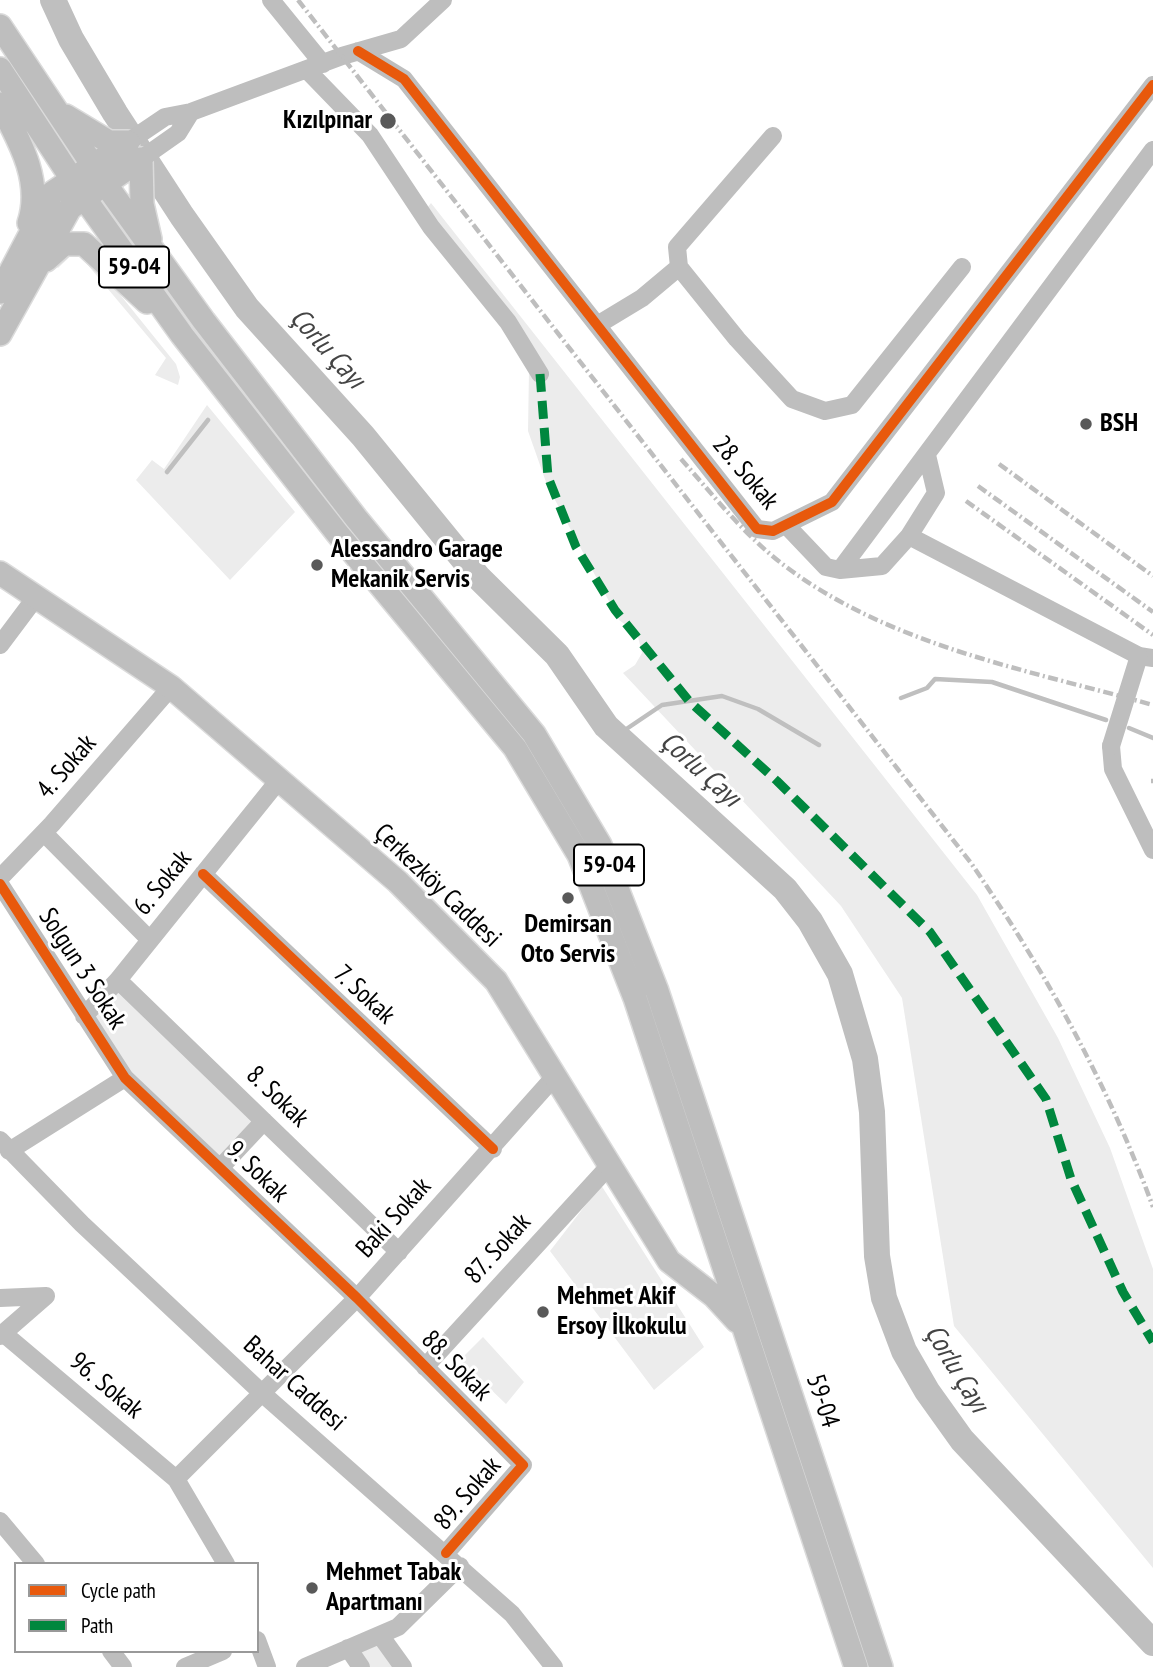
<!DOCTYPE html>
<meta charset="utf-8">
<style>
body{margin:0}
#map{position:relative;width:1153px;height:1667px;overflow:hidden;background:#fff;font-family:"PT Sans Narrow",sans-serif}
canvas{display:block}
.legend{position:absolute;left:14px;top:1562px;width:245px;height:91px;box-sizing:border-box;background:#fff;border:2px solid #999;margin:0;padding:9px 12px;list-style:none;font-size:21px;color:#000}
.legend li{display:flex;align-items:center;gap:14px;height:35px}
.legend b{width:35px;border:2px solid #999}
</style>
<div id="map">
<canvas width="1153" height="1667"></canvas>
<ul class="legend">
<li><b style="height:9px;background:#e8590c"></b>Cycle path</li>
<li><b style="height:9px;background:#00873e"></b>Path</li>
</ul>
</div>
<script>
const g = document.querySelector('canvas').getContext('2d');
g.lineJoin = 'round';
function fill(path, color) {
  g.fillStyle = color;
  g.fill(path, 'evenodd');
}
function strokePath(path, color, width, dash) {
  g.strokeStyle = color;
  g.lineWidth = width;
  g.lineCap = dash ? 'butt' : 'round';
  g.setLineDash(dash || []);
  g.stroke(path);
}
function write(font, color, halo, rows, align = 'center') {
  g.font = font + ' "PT Sans Narrow",sans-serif';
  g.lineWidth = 6;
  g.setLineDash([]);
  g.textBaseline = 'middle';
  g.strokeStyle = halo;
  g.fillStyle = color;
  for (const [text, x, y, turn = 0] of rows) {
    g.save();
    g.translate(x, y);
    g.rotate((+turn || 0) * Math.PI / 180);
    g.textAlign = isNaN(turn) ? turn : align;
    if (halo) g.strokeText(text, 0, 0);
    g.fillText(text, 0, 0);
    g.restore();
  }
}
fill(new Path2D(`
 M 431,203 L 977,895 L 1058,1038 L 1110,1148 L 1153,1269 L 1153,1568 L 954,1326 L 902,998 L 841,906 L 623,673 L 635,665 L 642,653 L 637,633 L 619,620 L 547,485 L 528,431 L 529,370 L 507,327 L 420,217 Z
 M 80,245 L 176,364 L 180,377 L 178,385 L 155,375 L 166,358 L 76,251 L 58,268 L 48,259 Z
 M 207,405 L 295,512 L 230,580 L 136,480 L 152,460 L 164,469 Z
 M 118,985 L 259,1121 L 221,1162 L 128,1075 L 89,1016 Z
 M 601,1185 L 704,1347 L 654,1390 L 550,1251 Z
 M 483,1337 L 524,1382 L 506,1404 L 460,1360 Z
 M 380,1636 L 401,1667 L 363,1667 L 351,1649 Z`), '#ececec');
strokePath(new Path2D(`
 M 167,472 L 208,420
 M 901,698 L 927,688 L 935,679 L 992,682 L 1106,720
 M 1129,728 L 1153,738
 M 616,736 L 662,705 L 722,696 L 758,709 L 819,745`), '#bfbfbf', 4.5);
strokePath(new Path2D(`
 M 53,0 L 71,39 L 115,113 L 182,216 L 247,308 L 363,436 L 478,577 L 557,655 L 606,726 L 785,889 L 810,921 L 840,974 L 865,1059 L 872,1112 L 877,1256 L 884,1298 L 904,1351 L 927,1391 L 962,1440 L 1153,1643`), '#bfbfbf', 26);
const major = new Path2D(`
 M 0,26 L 106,185 L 204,321 L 356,518 L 534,734 L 600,845 L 657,991 L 881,1667
 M 0,69 L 85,199 L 182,335 L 337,533 L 515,748 L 579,855 L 635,998 L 856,1667
 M 0,104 C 19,140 43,181 29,223
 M 66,116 L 109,142 L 128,142
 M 141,159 L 142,204 L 150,239
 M 46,260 L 64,244 L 84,244 L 147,302
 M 0,292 L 52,193 L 128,142
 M 0,334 L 70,208 L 141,159
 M 0,573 L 171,687 L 398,882 L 496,981 L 669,1261 L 714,1296 L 737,1321`);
strokePath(major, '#dbdbdb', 26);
strokePath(new Path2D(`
 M 271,0 L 323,64
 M 358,51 L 404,79 L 757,529 L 773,531 L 832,502 L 1153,85
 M 307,70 L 370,135 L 431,227 L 508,322 L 540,374
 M 128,142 L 165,117 L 191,112 L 342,56 L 401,39 L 443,0
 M 141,159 L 178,133 L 191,112
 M 679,267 L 737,339 L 792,399 L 825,411 L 852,405 L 962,267
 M 599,324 L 642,298 L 679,267 L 677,247 L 773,136
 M 787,526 L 826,567 L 840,570 L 882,566 L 909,536 L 936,493 L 927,455
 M 909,536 L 1139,656 L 1153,658
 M 840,570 L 1153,150
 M 0,645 L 36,597
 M 1111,746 L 1113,769 L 1153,850
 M 44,833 L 150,940
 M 203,874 L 493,1149
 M 0,878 L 52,824 L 171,687
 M 0,884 L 125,1078 L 357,1298 L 523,1465 L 446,1553
 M 118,980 L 399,1252
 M 84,1016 L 118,980 L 279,780
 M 0,1140 L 82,1224 L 263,1394 L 512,1614 L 554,1667
 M 9,1151 L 125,1078
 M 220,1168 L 264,1121
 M 0,1298 L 46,1296
 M 3,1333 L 176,1479 L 226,1564
 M 0,1336 L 46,1296
 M 425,1367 L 610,1165
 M 176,1479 L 357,1298 L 556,1075
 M 0,1521 L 36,1564
 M 380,1635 L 403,1667
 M 257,1640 L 267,1667
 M 348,1648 L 361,1667
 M 111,1651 L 123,1667
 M 185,1667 L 223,1651
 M 305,1667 L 398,1627 L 460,1566`), '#bebebe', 18);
strokePath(major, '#bebebe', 23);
strokePath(new Path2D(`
 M 298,0 L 971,863 C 1045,971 1108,1084 1153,1207
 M 681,459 C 714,496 745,536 785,566 C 891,646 1028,670 1153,705
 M 999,464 L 1153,576
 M 978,486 L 1153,612
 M 966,501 L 1153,635
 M 1151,781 L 1153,781`), '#bebebe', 4.5, [10, 3.5, 2, 3.5]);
strokePath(new Path2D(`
 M 1111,746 L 1139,656`), '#bebebe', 18);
strokePath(new Path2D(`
 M 540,374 L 548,477 L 576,547 L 615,610 L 689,701 L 777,781 L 930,932 L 1046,1099 L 1071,1179 L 1123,1292 L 1153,1342`), '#00873e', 9, [18, 9]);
strokePath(new Path2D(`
 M 358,51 L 404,79 L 757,529 L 773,531 L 832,502 L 1153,85
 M 203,874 L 493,1149
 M 0,884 L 125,1078 L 357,1298 L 523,1465 L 446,1553`), '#e8590c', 10);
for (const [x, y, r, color] of [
 [388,121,9,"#595959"],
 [1086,424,7,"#595959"],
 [317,565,7,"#595959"],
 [568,898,7,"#595959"],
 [543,1312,7,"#595959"],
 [312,1588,7,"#595959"]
]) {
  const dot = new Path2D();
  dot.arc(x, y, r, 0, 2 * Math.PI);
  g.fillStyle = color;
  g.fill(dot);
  strokePath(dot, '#fff', 2.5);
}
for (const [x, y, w] of [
 [134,267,70],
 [609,865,70]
]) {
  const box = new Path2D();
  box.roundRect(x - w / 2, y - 20.5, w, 41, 5);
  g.fillStyle = '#fff';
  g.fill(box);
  strokePath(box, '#000', 2);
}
write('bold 24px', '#000', null, [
 ["59-04",134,267],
 ["59-04",609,865]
]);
write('bold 26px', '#000', '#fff', [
 ["Kızılpınar",372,121,"right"],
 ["BSH",1100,424],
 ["Alessandro Garage",331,550],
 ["Mekanik Servis",331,580],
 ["Demirsan",568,925,"center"],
 ["Oto Servis",568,955,"center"],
 ["Mehmet Akif",557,1297],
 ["Ersoy İlkokulu",557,1327],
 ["Mehmet Tabak",326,1573],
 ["Apartmanı",326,1603]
], 'left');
write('26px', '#000', '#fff', [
 ["28. Sokak",745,473,50],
 ["4. Sokak",67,767,-49],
 ["6. Sokak",163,883,-51],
 ["Çerkezköy Caddesi",437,886,44],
 ["Solgun 3 Sokak",82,969,57],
 ["7. Sokak",364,995,43],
 ["8. Sokak",277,1097,44],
 ["9. Sokak",257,1172,44],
 ["Baki Sokak",394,1218,-48],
 ["87. Sokak",498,1249,-48],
 ["88. Sokak",456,1366,45],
 ["Bahar Caddesi",294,1384,42],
 ["96. Sokak",106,1386,40],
 ["59-04",822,1401,72],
 ["89. Sokak",468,1494,-49]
]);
write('italic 28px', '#444', '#fff', [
 ["Çorlu Çayı",327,349,48],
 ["Çorlu Çayı",700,770,42],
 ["Çorlu Çayı",956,1369,59]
]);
</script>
